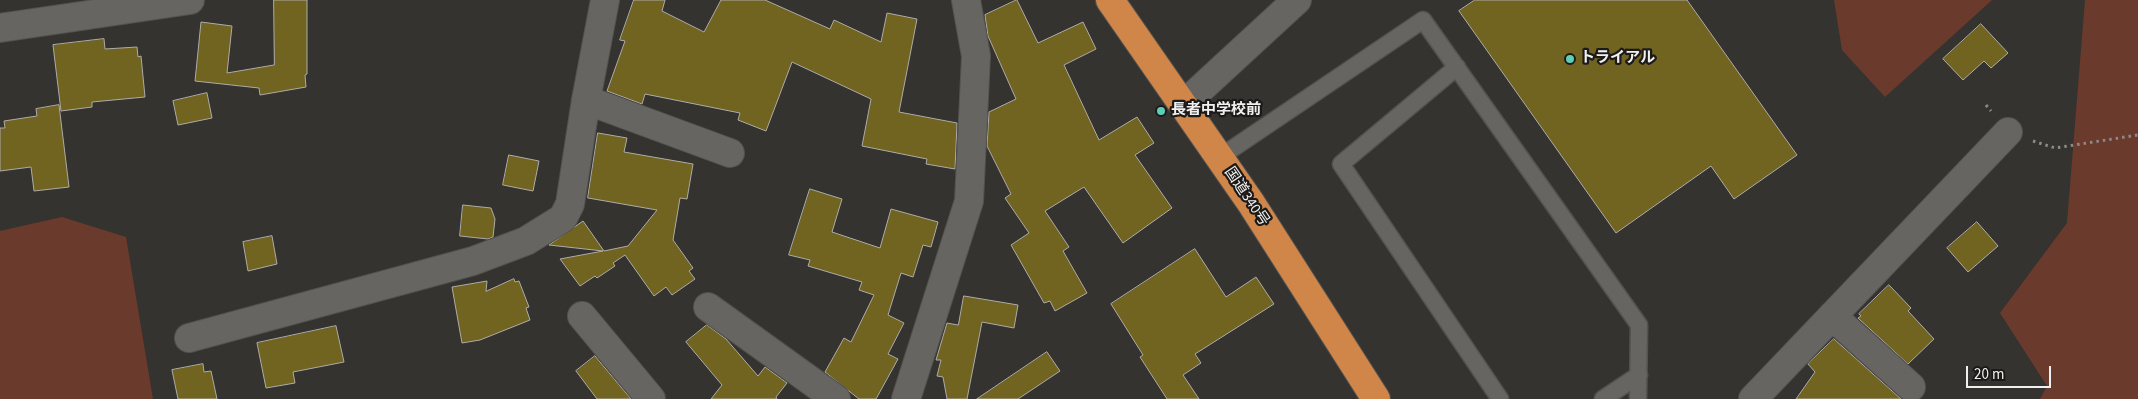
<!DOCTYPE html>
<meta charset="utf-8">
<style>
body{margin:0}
#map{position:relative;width:2138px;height:399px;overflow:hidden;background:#35332f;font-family:"Source Sans 3",sans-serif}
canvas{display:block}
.scale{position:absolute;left:1966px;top:366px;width:85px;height:22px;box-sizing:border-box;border:2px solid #f1f0ee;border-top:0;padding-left:6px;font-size:15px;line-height:18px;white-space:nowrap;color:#f1f0ee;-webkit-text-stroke:4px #1b1a19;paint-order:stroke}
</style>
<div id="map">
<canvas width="2138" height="399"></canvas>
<div class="scale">20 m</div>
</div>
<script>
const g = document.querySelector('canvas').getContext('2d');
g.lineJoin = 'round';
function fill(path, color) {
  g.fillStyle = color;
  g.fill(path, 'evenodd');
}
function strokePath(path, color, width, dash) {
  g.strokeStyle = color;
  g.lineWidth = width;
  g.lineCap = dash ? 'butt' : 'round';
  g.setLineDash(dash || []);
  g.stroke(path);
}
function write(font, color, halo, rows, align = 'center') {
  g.font = font + ' "Source Sans 3","Noto Sans JP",sans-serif';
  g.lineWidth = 4.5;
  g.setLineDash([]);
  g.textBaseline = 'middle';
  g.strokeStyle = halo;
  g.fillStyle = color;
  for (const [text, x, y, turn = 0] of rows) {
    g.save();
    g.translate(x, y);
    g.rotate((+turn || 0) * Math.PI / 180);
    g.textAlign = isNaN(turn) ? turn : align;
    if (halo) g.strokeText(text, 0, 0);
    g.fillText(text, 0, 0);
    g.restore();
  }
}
fill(new Path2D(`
 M 1834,0 L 1992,0 L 1885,97 L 1842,50 Z
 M 2085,0 L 2138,0 L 2138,399 L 2040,399 L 2047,386 L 2000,313 L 2067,223 Z
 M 62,217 L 126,237 L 153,399 L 0,399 L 0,231 Z`), '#6a3b2d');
const building = new Path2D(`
 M 274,0 L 307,0 L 307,74 L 305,75 L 306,87 L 260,95 L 259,88 L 195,81 L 201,22 L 232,26 L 227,73 L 274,65 Z
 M 634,0 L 665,0 L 662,11 L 704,32 L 721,0 L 765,0 L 830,29 L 834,20 L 881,42 L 887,13 L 917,19 L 899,112 L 957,123 L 955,169 L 926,164 L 927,159 L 862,146 L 871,99 L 792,62 L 766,131 L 738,120 L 740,113 L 645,94 L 642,104 L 607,91 L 625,41 L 620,40 Z
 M 1017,0 L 1038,43 L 1083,22 L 1096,49 L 1064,65 L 1099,140 L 1137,117 L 1154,143 L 1135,155 L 1172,208 L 1123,243 L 1084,187 L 1045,211 L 1069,247 L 1063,251 L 1087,293 L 1055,311 L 1050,301 L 1044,303 L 1011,245 L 1029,233 L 1005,198 L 1011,194 L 987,146 L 989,112 L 1016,99 L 988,36 L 985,15 Z
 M 1475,0 L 1687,0 L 1797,155 L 1734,199 L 1711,166 L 1616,233 L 1459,11 Z
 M 1981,24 L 2008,53 L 1991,68 L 1984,61 L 1963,80 L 1943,59 Z
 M 104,39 L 105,49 L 137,47 L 138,57 L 141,56 L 145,97 L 92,102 L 92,107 L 61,111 L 53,45 Z
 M 207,93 L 212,118 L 178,125 L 173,101 Z
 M 59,105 L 69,187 L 34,191 L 31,167 L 0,171 L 0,128 L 5,128 L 4,121 L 37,116 L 36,109 Z
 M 598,133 L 627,138 L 624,152 L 693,164 L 687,199 L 680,198 L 673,240 L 693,268 L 689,271 L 695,279 L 672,295 L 666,287 L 654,296 L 625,255 L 613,263 L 615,266 L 597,278 L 595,276 L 580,286 L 560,259 L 603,251 L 549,245 L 583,221 L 604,251 L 628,246 L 657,210 L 588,198 Z
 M 509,155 L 539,161 L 533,191 L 503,185 Z
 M 810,189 L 842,199 L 832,232 L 880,248 L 891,209 L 938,222 L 931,247 L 923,245 L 913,277 L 901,273 L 888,315 L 904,323 L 888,354 L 898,359 L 876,399 L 859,399 L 825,372 L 844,338 L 851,342 L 874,295 L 859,290 L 862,282 L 808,266 L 810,260 L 789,255 Z
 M 463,205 L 491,208 L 495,219 L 493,237 L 488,239 L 460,236 Z
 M 1977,222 L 1998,246 L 1968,272 L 1947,248 Z
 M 272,236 L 277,264 L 248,271 L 243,242 Z
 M 1195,249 L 1226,297 L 1256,277 L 1274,304 L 1195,354 L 1201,363 L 1183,375 L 1199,399 L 1167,399 L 1140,357 L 1143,355 L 1111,304 Z
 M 514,279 L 515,282 L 519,281 L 529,307 L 526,308 L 530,320 L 480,340 L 462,343 L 452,287 L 487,281 L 486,291 Z
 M 1889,285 L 1911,308 L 1908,311 L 1934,339 L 1908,364 L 1858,318 L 1861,316 L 1859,314 Z
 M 964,296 L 1018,305 L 1014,328 L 982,322 L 967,399 L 947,399 L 943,377 L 937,376 L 941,360 L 936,360 L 947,323 L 958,325 Z
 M 707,325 L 726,339 L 758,376 L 765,367 L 787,383 L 776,397 L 777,399 L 711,399 L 722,385 L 686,342 Z
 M 336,326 L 344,362 L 293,372 L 295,383 L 266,388 L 257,343 Z
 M 1834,339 L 1901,399 L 1796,399 L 1815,372 L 1808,364 Z
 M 1047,352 L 1060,371 L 1018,399 L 977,399 Z
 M 595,356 L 631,399 L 597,399 L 576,371 Z
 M 203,364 L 204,372 L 211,371 L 217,399 L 178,399 L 172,370 Z`);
fill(building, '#716320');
strokePath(building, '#adaca8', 1);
const lane = new Path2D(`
 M 1457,67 L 1341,164 L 1500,399
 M 1220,157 L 1423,20 L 1639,325 L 1638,399
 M 1603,399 L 1639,375`);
const street = new Path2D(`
 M 605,0 L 586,100 L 730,153
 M 0,28 L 190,0
 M 1183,105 L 1297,0
 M 708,307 L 836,399
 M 582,316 L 651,399
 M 1832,316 L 1911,387
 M 189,338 L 473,261 L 526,241 L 563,218 L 570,204 L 586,100
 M 906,399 L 969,201 L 976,56 L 966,0
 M 1753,399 L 2008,132`);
const highway = new Path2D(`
 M 1110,0 L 1251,203 L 1376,399`);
strokePath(lane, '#53524f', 19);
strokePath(street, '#53524f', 30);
strokePath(highway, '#53524f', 30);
strokePath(new Path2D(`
 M 1986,105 L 1991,111
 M 2033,141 L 2055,148 L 2138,135`), '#8b8a87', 3, [2.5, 4]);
strokePath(lane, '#676561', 16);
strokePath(street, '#676561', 28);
strokePath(highway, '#d08549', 28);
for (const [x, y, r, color] of [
 [1570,59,5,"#5eceb7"],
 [1161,111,5,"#5eceb7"]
]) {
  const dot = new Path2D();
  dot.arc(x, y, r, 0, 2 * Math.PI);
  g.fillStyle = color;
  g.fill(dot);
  strokePath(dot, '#1b1a19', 2);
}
write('bold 15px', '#f1f0ee', '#1b1a19', [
 ["トライアル",1580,59],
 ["長者中学校前",1171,111]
], 'left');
write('15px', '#f1f0ee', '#1b1a19', [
 ["国道340号",1246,197,56]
]);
</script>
